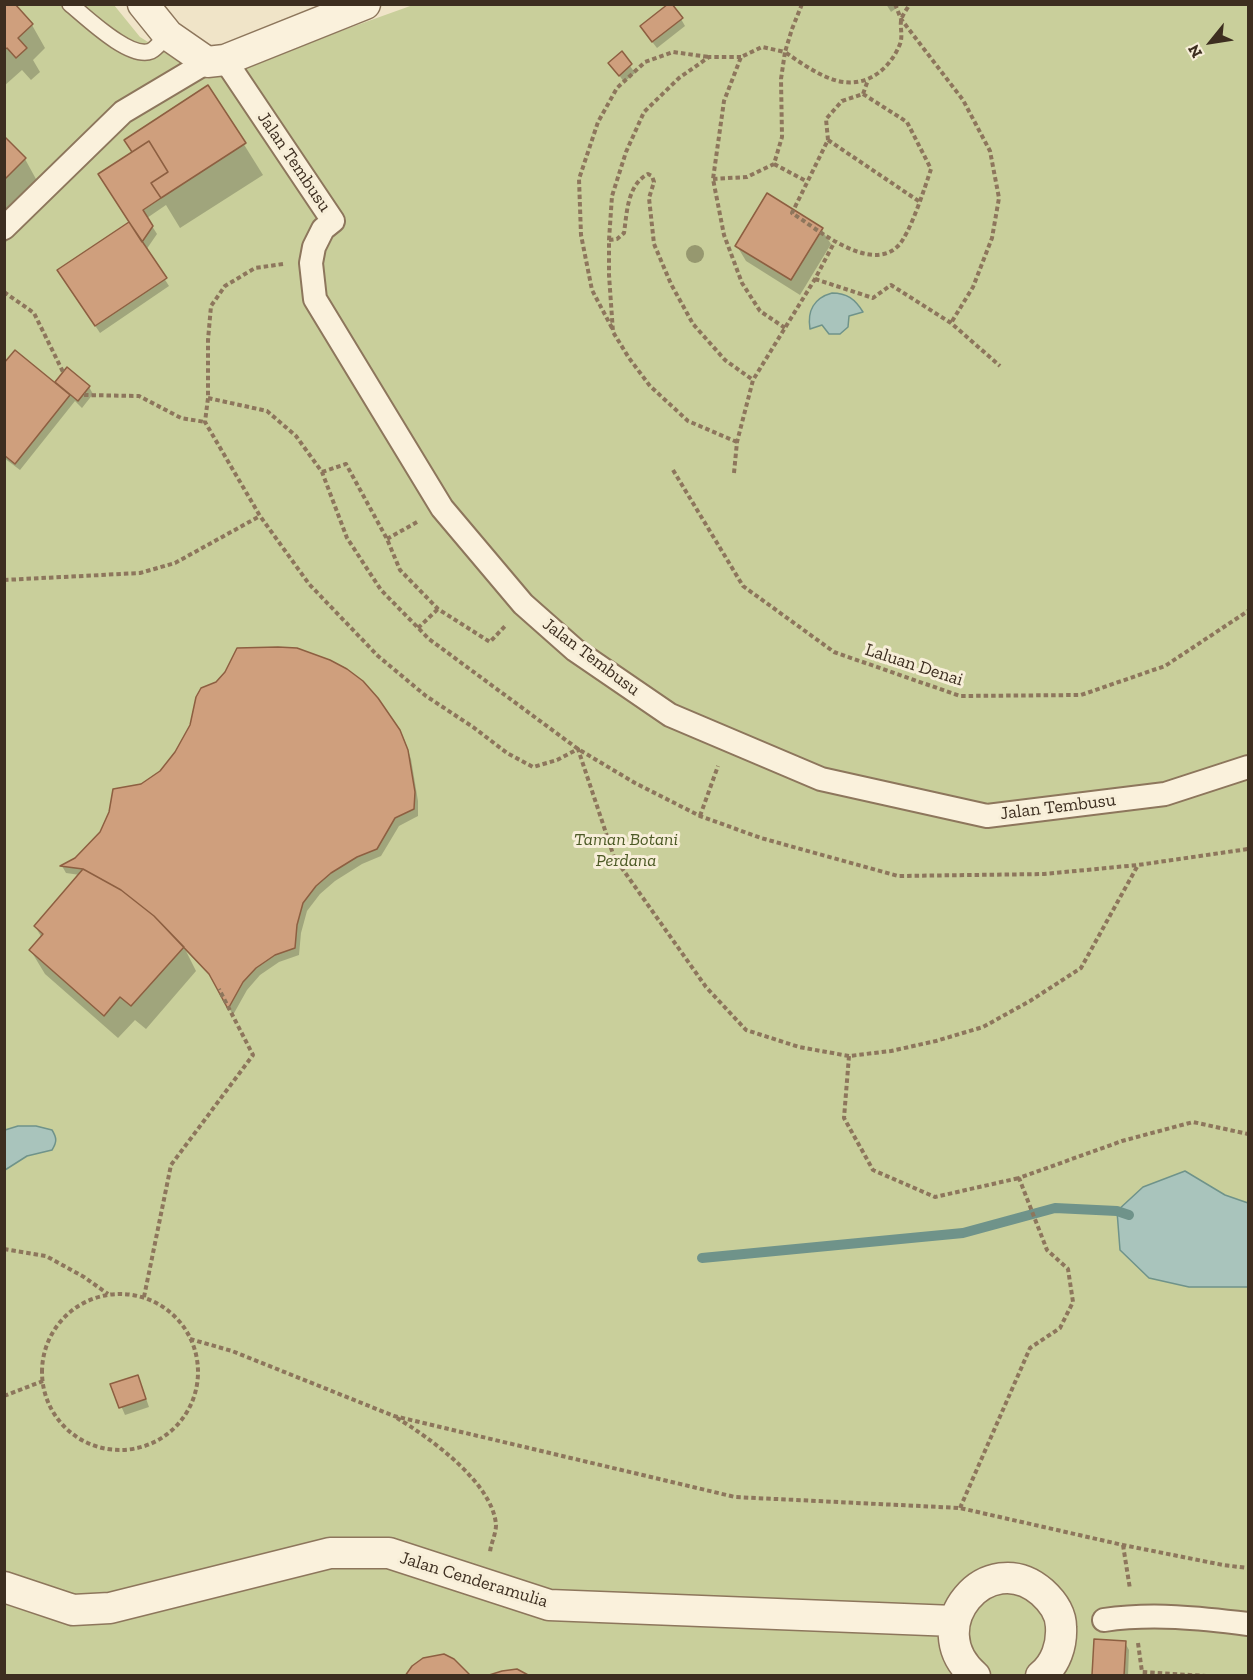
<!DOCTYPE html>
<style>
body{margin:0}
#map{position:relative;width:1253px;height:1680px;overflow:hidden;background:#f0e4c8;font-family:"Zilla Slab",serif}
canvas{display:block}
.frame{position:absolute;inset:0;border:6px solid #3d2e20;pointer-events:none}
.north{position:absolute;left:1181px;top:12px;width:60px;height:60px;-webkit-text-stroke:4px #f7eed8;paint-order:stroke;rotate:240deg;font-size:16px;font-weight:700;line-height:24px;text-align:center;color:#3d2e20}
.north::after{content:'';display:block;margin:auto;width:21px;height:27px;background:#3d2e20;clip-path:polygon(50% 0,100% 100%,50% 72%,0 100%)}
</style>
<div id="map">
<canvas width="1253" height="1680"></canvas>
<div class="frame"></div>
<div class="north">N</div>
</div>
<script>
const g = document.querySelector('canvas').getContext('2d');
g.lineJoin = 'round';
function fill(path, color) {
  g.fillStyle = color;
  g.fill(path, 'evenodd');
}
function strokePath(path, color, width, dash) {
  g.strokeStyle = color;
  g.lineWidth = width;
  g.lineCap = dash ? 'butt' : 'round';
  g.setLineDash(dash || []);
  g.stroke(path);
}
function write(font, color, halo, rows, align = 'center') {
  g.font = font + ' "Zilla Slab",serif';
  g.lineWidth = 6;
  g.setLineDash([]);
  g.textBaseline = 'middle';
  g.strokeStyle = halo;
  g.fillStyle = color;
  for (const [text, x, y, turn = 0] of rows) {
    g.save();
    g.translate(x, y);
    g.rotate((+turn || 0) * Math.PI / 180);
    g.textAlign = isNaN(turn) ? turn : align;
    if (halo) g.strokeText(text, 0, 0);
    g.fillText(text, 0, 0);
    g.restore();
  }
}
fill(new Path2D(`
 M 5,5 L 114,5 L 140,37 L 207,79 L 413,5 L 1248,5 L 1248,1675 L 5,1676 Z`), '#c9cf9b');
const water = new Path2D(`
 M 832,293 C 847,293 855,299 863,312 L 849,316 L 848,327 L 840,334 L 829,334 L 822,325 L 810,329 C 807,311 814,298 832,293 Z
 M 18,1126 L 36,1126 L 52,1130 C 57,1138 57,1142 52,1150 L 27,1156 L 5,1170 L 5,1130 Z
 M 1185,1171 L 1225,1195 L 1248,1203 L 1248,1287 L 1189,1287 L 1149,1278 L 1120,1250 L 1117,1211 L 1143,1187 Z`);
fill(water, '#a9c4bc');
strokePath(water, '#6f938a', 1.5);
fill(new Path2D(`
 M 4,4 L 32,25 L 45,48 L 33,60 L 40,72 L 31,80 L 22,70 L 4,86 Z
 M 886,4 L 902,4 L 891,12 Z
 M 681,19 L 685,26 L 657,48 L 646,34 Z
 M 621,53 L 635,73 L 624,82 L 610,63 Z
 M 208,87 L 263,175 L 180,228 L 166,205 L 147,218 L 157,234 L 146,250 L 169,286 L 100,333 L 59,271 L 131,223 L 133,153 L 126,141 Z
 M 4,138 L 25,159 L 42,190 L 14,218 L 20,228 L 4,244 Z
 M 821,229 L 831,244 L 800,295 L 746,261 L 737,246 Z
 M 4,365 L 55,384 L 67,369 L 89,387 L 93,394 L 82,408 L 75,401 L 20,470 L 4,458 Z
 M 362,682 L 389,714 L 404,739 L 411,759 L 418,801 L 418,816 L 399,826 L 381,856 L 362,864 L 335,881 L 320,894 L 307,911 L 301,933 L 299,955 L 279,962 L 260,975 L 247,990 L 233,1015 L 214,980 L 186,951 L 196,971 L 146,1029 L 135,1020 L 118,1038 L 45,974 L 31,951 L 42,938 L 35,926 L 80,875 L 66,873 L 62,866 L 76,859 L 141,785 Z
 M 141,1384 L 149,1407 L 125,1415 L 112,1385 Z
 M 1125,1643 L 1129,1650 L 1128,1676 L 1094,1676 Z`), '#0003');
strokePath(new Path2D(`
 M 702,1258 L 963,1233 L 1055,1208 L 1117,1211 L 1129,1215`), '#6f938a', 10);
const building = new Path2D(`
 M 4,4 L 15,4 L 33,24 L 18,38 L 27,48 L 16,58 L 7,48 L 4,50 Z
 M 668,4 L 672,4 L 683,18 L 652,42 L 640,26 Z
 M 622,51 L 632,64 L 619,76 L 608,63 Z
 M 208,85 L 246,143 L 161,198 L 151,183 L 168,172 L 149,141 L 132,152 L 124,140 Z
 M 4,136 L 26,158 L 4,180 Z
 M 149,141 L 168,172 L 151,183 L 161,198 L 143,210 L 153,226 L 142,242 L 98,174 Z
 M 767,193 L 823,228 L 791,280 L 735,246 Z
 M 129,222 L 167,278 L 95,326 L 57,270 Z
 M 15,350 L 70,395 L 15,464 L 4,455 L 4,363 Z
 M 67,367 L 90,386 L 78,401 L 55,382 Z
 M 278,647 L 297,648 L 330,660 L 347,669 L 363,681 L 378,698 L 400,730 L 408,750 L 415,792 L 414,809 L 395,818 L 377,849 L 357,857 L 331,873 L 316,886 L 303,903 L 297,925 L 295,948 L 275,955 L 256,968 L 243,982 L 228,1009 L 209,974 L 154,916 L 121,890 L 83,869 L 60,866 L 75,858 L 100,832 L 109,812 L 113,789 L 141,784 L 160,771 L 175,752 L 190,725 L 196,697 L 201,688 L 216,682 L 225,672 L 237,648 Z
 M 83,869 L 121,890 L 154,916 L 184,947 L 131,1006 L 120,997 L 104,1016 L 29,950 L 43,934 L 34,926 Z
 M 138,1375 L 146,1399 L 119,1408 L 110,1384 Z
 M 1094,1639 L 1126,1641 L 1124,1676 L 1092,1675 Z
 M 444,1654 L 454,1659 L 471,1676 L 405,1676 L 412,1666 L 423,1658 Z
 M 517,1669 L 530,1676 L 486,1676 L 502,1671 Z`);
fill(building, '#cf9f7d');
strokePath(building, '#8d5f41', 1.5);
const service = new Path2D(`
 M 70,4 C 86,17 130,60 151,51 C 157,48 163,39 168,35`);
const pedestrian = new Path2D(`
 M 225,60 L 333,221 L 323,229 L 314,247 L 311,263 L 315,299 L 442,508 L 523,604 L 575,650 L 670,715 L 821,779 L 987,816 L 1165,794 L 1248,767
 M 4,228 L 123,112 L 207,62
 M 1104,1620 C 1152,1613 1200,1618 1248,1624`);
const minor = new Path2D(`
 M 143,4 L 168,35 L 207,62 L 225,60 L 365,4
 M 4,1587 L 73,1610 L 110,1608 L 330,1553 L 389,1553 L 549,1605 L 954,1621
 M 975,1676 C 918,1627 988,1545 1042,1592 C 1052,1601 1061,1613 1061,1627 C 1062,1645 1056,1664 1041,1676`);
strokePath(service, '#8d765c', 18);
strokePath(pedestrian, '#8d765c', 26);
strokePath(minor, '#8d765c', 33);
strokePath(new Path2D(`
 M 802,4 L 792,29 L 785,52 C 801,63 819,76 838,81 C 867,88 890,69 900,44 C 903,36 900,28 901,21 C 902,15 907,9 910,4
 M 895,4 L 901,19 L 963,100 L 990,151 L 999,198 L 992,238 L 973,287 L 951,323
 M 863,94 L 907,122 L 931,169 C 925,187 910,234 898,246 C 870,274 817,229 792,213 L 828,140 L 826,119 L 842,101 L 863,94 L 868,80
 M 828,140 L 920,202
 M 774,164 L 806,181
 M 713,179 L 747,177 L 774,164 L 782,137 L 781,79 L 785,52 L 762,47 L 741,57 L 724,101 L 713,179 L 724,235 L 742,283 L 760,311 L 785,328
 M 609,240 L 617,239 L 624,233 C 627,213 627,185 648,174 L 652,176 L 654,182 L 649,198 L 654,244 L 671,284 L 693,324 L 725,360 L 753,380
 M 283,264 L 255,268 L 225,286 L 211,306 L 208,340 L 208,398 L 205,422 L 260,516 L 309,584 L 378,656 L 426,696 L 473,727 L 507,753 L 533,767 L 557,760 L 578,749 L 614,857 L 706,987 L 746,1030 L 799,1047 L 849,1056 L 891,1051 L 936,1041 L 983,1027 L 1030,1001 L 1081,968 L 1138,865
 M 815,279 L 873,298 L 891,285 L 951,323 L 1000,366
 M 4,292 L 34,313 L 63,372
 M 612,328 L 592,290 L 581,235 L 579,179 L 598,122 L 617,88 L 645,62 L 673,52 L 709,57
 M 84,395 L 139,396 L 181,418 L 205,422
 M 208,398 L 267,411 L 296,436 L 322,472 L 347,538 L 381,590 L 429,639 L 578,749 L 635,783 L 700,816 L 761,838 L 898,876 L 1044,874 L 1138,865 L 1248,849
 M 737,442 L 688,421 L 650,386 L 629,358 L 613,332 L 609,275 L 609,240 L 612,196 L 626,152 L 644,112 L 679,78 L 709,57 L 741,57
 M 673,470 L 743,586 L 834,652 L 960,696 L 1081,695 L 1165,666 L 1248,611
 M 322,472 L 346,464 L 387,539 L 400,570 L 438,609 L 490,642 L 505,626
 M 734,473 L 737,442 L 753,380 L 815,279 L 835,241
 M 387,539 L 417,522
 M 4,580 L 140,573 L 175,563 L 260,516
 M 418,628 L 438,609
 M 700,816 L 718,766
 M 849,1056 L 844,1118 L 873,1170 L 935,1197 L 1019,1178
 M 4,1249 L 46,1256 L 84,1277 L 108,1294
 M42 1372a78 78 0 1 1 156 0a78 78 0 1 1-156 0Z
 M 144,1297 L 171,1165 L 253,1055 L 219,989
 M 190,1339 L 232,1351 L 394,1416 L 735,1497 L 960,1508 L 1123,1545 L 1223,1565 L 1248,1568
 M 4,1396 L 43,1381
 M 397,1418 C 430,1438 493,1483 496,1525 C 496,1534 491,1543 490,1552
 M 960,1508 L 1030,1348 L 1060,1328 L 1073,1302 L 1068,1269 L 1047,1250 L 1019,1178 L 1122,1141 L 1193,1122 L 1248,1134
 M 1123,1545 L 1130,1589
 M 1138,1643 L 1142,1672 L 1206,1676`), '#8d765c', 4, [4.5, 3]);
strokePath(service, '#faf1dc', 15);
strokePath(pedestrian, '#faf1dc', 22);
strokePath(minor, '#faf1dc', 30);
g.fillStyle = '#96986f';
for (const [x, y] of [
 [695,254]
]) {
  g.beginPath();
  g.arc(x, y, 9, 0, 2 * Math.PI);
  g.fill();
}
write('18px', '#3d2e20', '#f7eed8', [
 ["Jalan Tembusu",294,162,56],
 ["Jalan Tembusu",591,657,37],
 ["Laluan Denai",914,665,18],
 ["Jalan Tembusu",1058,807,-7],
 ["Jalan Cenderamulia",474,1580,17]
]);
write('italic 18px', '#4d5a26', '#f7eed8', [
 ["Taman Botani",626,840],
 ["Perdana",626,861]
]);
</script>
